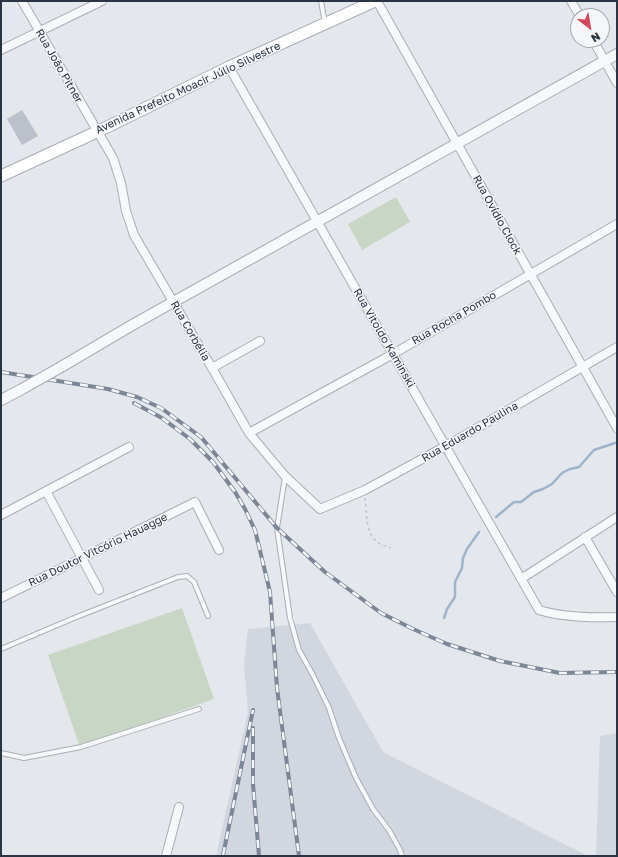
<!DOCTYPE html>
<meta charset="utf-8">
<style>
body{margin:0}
#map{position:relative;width:618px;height:857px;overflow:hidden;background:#e4e7ec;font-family:"Golos Text",sans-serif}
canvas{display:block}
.frame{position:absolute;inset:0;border:2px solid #2b3445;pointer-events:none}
.north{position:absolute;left:570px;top:8px;width:40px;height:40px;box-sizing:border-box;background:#f4f6f9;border:1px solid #a4a8b1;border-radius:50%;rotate:149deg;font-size:11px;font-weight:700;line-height:16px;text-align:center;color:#2b3445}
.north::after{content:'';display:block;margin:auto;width:14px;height:18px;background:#d1495b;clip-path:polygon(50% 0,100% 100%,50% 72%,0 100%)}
</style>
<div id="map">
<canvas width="618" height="857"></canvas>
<div class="frame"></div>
<div class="north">N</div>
</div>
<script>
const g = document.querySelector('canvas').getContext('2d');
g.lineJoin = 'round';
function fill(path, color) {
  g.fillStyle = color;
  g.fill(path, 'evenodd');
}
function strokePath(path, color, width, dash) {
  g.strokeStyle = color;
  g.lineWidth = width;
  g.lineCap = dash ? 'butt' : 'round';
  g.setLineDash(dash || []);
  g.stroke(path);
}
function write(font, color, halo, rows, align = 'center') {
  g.font = font + ' "Golos Text",sans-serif';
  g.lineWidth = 3;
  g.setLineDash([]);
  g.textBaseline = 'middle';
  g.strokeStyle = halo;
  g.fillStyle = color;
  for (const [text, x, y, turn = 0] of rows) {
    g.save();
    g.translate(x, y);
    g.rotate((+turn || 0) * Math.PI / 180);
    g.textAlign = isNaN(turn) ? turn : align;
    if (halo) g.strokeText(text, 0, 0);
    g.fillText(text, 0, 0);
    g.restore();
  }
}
fill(new Path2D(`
 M 310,623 L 383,752 L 588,856 L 216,856 L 248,712 L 244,664 L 248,629 Z
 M 617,733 L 617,856 L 596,856 L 600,736 Z`), '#d2d6de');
fill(new Path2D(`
 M 396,197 L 410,222 L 362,250 L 348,224 Z
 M 182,608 L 214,699 L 80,747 L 48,655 Z`), '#c9d6c5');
strokePath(new Path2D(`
 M 496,517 L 514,502 L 521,502 L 534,492 L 543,489 L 552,484 L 562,473 L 570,469 L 579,467 L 594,450 L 615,443
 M 444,618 L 447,609 L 455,597 L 455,582 L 462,568 L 463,558 L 467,549 L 479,532`), '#9fb4cc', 2.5);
fill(new Path2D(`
 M 22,110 L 38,136 L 22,145 L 7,119 Z`), '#bbc0ca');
const service = new Path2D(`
 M 321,1 L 325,23
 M 285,477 L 277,528 L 290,618 L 299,650 L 313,675 L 329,708 L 339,738 L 356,778 L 373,809 L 389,830 L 400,850 L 402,856
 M 1,649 L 74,618 L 178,577 L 187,576 L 194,582 L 208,616
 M 1,753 L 24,758 L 81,747 L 199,709`);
const minor = new Path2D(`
 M 22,1 L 113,158 L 121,183 L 126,211 L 134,235 L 212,368 L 249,433 L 285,476 L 320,509 L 365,490 L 446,446 L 617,347
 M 377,1 L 617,428
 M 571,1 L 580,16
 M 593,40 L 617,83
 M 1,50 L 102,1
 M 229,67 L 539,610 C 560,617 594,618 617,617
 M 212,368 L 260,341
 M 249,433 L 393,354 L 617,224
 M 46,491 L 99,590
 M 1,515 L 129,447
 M 585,537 L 617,592
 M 521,579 L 617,517
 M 1,598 L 195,502 L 219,550
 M 166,856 L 179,807`);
const tertiary = new Path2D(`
 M 61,367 L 134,324 L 617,54
 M 1,400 L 22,389`);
const secondary = new Path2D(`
 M 1,176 L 103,129 L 229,67 L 375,1`);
strokePath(service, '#a9aeb7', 6);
strokePath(minor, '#a9aeb7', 10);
strokePath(tertiary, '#a9aeb7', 12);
strokePath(secondary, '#a9aeb7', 13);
strokePath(new Path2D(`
 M 365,498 C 367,511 365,532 376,541 C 380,545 386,546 391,548`), '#c2c5cb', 1.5, [3, 3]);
strokePath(service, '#f7f8fa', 4);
strokePath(minor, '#f7f8fa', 8);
strokePath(tertiary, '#f7f8fa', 10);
strokePath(secondary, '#fff', 11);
const rail = new Path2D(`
 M 1,372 L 108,389 L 137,397 L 161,408 L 201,437 L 277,528 L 325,572 L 381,613 L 413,629 L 447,644 L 500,661 L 560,673 L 617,672
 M 134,403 L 162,418 L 190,439 L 213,462 L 235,492 L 245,509 L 255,530 L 270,592 L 277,688 L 299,856
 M 253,728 L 253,784 L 259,856
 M 223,855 L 253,710`);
strokePath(rail, '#7d8696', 4);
strokePath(rail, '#f4f6f9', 2.5, [8]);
const tertiaryBridge = new Path2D(`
 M 22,389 L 61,367`);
strokePath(tertiaryBridge, '#a9aeb7', 12, []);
strokePath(tertiaryBridge, '#f7f8fa', 10);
write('11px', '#2b3445', '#f4f6f9', [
 ["Rua João Pitner",59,66,60],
 ["Avenida Prefeito Moacir Júlio Silvestre",188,88,-25],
 ["Rua Ovídio Clock",497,215,61],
 ["Rua Rocha Pombo",454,318,-30],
 ["Rua Corbélia",190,331,60],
 ["Rua Vitoldo Kaminski",384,338,60],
 ["Rua Eduardo Paulina",470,432,-30],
 ["Rua Doutor Vitcório Hauagge",98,550,-26]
]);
</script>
